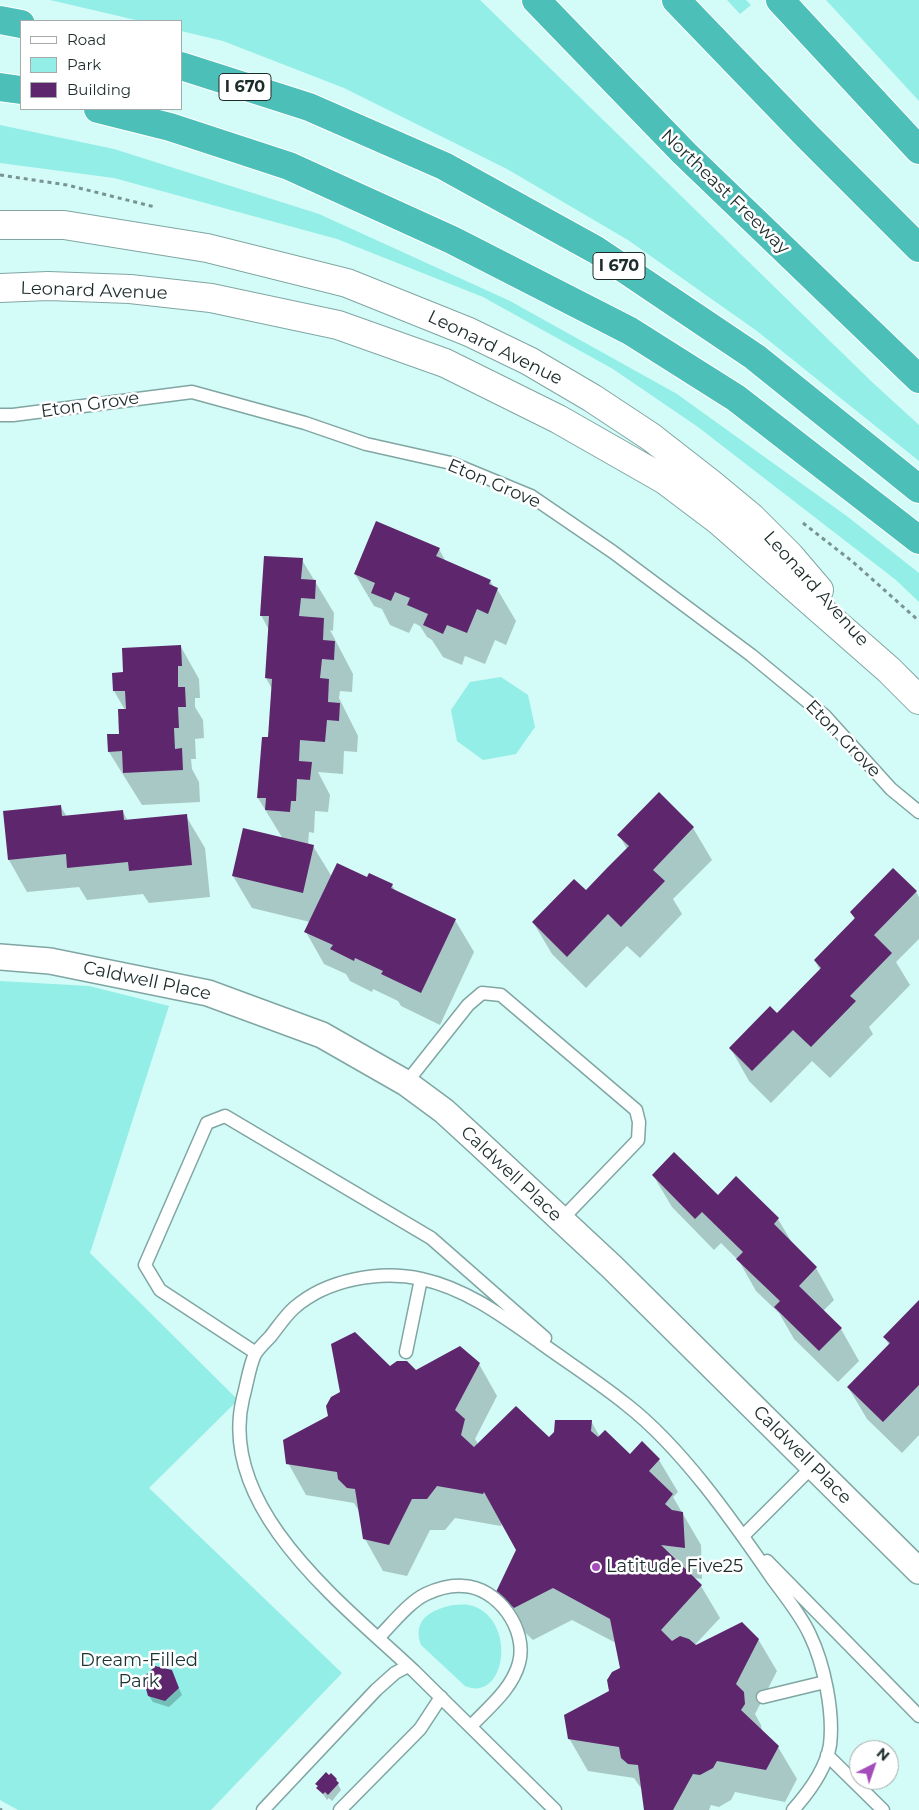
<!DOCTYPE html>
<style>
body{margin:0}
#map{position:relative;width:919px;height:1810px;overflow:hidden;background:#d3fbf7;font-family:Montserrat,sans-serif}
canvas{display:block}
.legend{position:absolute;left:20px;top:20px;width:162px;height:90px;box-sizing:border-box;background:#fff;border:1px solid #a4abaa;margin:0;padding:6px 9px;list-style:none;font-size:15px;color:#1c2c2b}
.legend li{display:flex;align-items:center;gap:10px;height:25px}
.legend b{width:25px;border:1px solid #a4abaa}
.north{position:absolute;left:849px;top:1740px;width:50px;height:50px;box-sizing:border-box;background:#fff;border:1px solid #a4abaa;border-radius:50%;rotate:41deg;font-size:14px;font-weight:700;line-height:20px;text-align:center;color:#1c2c2b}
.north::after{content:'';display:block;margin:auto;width:18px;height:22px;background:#a44dba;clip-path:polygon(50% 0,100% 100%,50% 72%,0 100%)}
</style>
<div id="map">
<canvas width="919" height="1810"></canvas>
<ul class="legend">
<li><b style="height:6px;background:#fff"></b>Road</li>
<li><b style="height:14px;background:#92eee6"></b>Park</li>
<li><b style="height:14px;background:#5e266c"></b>Building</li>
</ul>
<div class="north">N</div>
</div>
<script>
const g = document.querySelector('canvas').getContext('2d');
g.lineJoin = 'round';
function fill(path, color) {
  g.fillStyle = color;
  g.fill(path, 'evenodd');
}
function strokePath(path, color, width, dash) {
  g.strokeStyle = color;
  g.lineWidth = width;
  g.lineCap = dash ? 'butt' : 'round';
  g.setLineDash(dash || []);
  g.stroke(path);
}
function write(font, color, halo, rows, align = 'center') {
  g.font = font + ' Montserrat,sans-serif';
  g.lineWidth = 5;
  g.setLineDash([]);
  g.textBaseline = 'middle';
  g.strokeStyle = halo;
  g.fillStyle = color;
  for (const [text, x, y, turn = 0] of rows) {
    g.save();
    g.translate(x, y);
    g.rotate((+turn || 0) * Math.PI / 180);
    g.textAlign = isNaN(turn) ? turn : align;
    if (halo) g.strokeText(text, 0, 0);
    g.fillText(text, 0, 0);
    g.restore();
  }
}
fill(new Path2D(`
 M 50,0 L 480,0 L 872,382 L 919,425 L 919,461 L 757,331 L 628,240 L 507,169 L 344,88 L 223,41 L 181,31 L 181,21 L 140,21 Z
 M 727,0 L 746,0 L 751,5 L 740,14 Z
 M 826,0 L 919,0 L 919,101 Z
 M 0,125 L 114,149 L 319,214 L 510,301 L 677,394 L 848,517 L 919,573 L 919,602 L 896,580 L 698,427 L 613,369 L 483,297 L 337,239 L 114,178 L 0,163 Z
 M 501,677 L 528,695 L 535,727 L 516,754 L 483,760 L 457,741 L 451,710 L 470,682 Z
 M 0,981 L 89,986 L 169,1006 L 90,1253 L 238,1400 L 149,1488 L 342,1673 L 211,1810 L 18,1810 L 0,1800 Z
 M 453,1605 C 458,1605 464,1604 469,1605 C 518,1616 507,1704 465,1686 L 421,1645 C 412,1619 431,1610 453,1605 Z`), '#92eee6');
fill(new Path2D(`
 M 439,549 L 446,562 L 490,581 L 494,587 L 497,589 L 516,621 L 506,645 L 495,640 L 485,664 L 465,656 L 462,665 L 443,657 L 432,640 L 427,637 L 420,626 L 414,623 L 409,633 L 390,625 L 382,609 L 374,606 L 355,574 Z
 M 302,560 L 334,613 L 333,631 L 330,630 L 353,674 L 352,692 L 340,691 L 339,698 L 358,736 L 357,752 L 344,751 L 343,774 L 318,772 L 330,795 L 328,812 L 315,811 L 314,833 L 309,832 L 308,845 L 313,846 L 332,877 L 367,879 L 392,885 L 396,892 L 455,920 L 474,952 L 440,1025 L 401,1006 L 398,1001 L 373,989 L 372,992 L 350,981 L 346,974 L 324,964 L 306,932 L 310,922 L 252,908 L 233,876 L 283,839 L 258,798 L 269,739 L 272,689 L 266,678 L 269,630 L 261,615 Z
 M 181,647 L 199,679 L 200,698 L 195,698 L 195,707 L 203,720 L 204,738 L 195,739 L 196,759 L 191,759 L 192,769 L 199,782 L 200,802 L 142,805 L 109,752 L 121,735 L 125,710 L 114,691 L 125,674 Z
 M 659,794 L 693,828 L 712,860 L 673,899 L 682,914 L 640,958 L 627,946 L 586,988 L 552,954 L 533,922 L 586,891 L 627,849 L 619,835 Z
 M 61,807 L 67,817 L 123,812 L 128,821 L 186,816 L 205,848 L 210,897 L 149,903 L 143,894 L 87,900 L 79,887 L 27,892 L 9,860 Z
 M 916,892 L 919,897 L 919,939 L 896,962 L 910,985 L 869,1027 L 873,1034 L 830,1078 L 812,1061 L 771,1103 L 749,1081 L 731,1049 L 777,1015 L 820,970 L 815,961 L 855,920 L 851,912 Z
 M 653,1175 L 718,1196 L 736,1177 L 778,1219 L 794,1246 L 816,1268 L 834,1300 L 823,1311 L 841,1329 L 859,1361 L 838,1382 L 794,1339 L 779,1313 L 756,1291 L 739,1261 L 721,1243 L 714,1250 L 672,1207 Z
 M 919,1302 L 919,1435 L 902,1453 L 867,1419 L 848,1387 L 889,1345 L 885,1338 Z
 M 479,1364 L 497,1396 L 475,1439 L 478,1444 L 549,1438 L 591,1421 L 600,1437 L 631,1455 L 642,1443 L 659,1460 L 678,1492 L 673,1497 L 701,1545 L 702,1579 L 694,1578 L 701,1586 L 720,1618 L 692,1648 L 758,1639 L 777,1671 L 755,1714 L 761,1725 L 762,1732 L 778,1747 L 797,1779 L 785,1802 L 735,1792 L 731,1800 L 719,1807 L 711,1805 L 709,1810 L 645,1810 L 643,1791 L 634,1778 L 588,1771 L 569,1738 L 610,1692 L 621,1669 L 616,1643 L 572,1620 L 533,1640 L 516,1624 L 498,1592 L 518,1550 L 502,1523 L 501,1526 L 455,1518 L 445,1530 L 430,1530 L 407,1576 L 383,1571 L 365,1539 L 360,1513 L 354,1503 L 306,1495 L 288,1463 L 329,1417 L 390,1367 L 416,1371 Z
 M 171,1671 L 182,1695 L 169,1707 L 153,1702 L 149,1696 Z
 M 331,1775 L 336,1780 L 341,1790 L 332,1801 L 329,1798 L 327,1800 L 316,1784 Z`), '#0003');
fill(new Path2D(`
 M 376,521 L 440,548 L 436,556 L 491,580 L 489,584 L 498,588 L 488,614 L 477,609 L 467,633 L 447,625 L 443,634 L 423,625 L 428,614 L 407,605 L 410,598 L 395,592 L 391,601 L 371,593 L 375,583 L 354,574 Z
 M 264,556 L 303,558 L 301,579 L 316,580 L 315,599 L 301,598 L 299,616 L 324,618 L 323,640 L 335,641 L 334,660 L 322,659 L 320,678 L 329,679 L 328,702 L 340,703 L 339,721 L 327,720 L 325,742 L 300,740 L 299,761 L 312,762 L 310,780 L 297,779 L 296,801 L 291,801 L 290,812 L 265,810 L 266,798 L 257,798 L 262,737 L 268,737 L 272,679 L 265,678 L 269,616 L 260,616 Z
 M 181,645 L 182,666 L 178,666 L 178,687 L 185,687 L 186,707 L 178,707 L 179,728 L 174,728 L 175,749 L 182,748 L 183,770 L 123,773 L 122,751 L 108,752 L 107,734 L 119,734 L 118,709 L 126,709 L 125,691 L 113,691 L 112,673 L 123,672 L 122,648 Z
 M 659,792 L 694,827 L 653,870 L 665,881 L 621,927 L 608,914 L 567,957 L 532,922 L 574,879 L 586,890 L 607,868 L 629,846 L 617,835 Z
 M 61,805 L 62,816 L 123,810 L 124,820 L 187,814 L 192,865 L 129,871 L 128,862 L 67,868 L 66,854 L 8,860 L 3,811 Z
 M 243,828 L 314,845 L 303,893 L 232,876 Z
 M 337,863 L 367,877 L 369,873 L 393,884 L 391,888 L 456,919 L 421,993 L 381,974 L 383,971 L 355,958 L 354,961 L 330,949 L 333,945 L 304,932 Z
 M 893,868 L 917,891 L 874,935 L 892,953 L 850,996 L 856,1001 L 811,1047 L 793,1030 L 752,1071 L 729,1048 L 770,1006 L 777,1013 L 821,968 L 814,960 L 855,918 L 850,912 Z
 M 674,1152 L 718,1195 L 736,1176 L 779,1218 L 774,1224 L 817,1267 L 799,1286 L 842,1328 L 819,1351 L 774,1307 L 780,1301 L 736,1259 L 743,1252 L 702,1212 L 695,1219 L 652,1175 Z
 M 919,1300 L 919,1385 L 883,1422 L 847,1387 L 890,1343 L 883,1337 Z
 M 355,1332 L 390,1366 L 397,1361 L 407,1361 L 416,1370 L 460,1346 L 480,1363 L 455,1410 L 465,1419 L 461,1435 L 474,1447 L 516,1406 L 549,1437 L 554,1432 L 555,1420 L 592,1420 L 591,1431 L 598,1437 L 605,1430 L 630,1454 L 642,1441 L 660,1459 L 649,1471 L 673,1494 L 665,1504 L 672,1510 L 683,1512 L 685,1548 L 661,1545 L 702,1585 L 661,1630 L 672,1641 L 680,1636 L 689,1639 L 696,1645 L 742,1622 L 759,1639 L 736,1684 L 744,1692 L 745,1704 L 741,1710 L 779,1746 L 766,1770 L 717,1761 L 713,1768 L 700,1775 L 693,1774 L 673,1810 L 644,1810 L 638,1765 L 628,1764 L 621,1758 L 619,1747 L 568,1739 L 564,1715 L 609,1691 L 607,1680 L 612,1672 L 620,1668 L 610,1619 L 553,1588 L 514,1608 L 496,1592 L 516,1550 L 484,1492 L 483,1494 L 437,1486 L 427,1499 L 412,1499 L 389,1545 L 363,1539 L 355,1489 L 347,1488 L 338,1479 L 337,1472 L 286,1464 L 283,1440 L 328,1416 L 326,1406 L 331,1397 L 340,1392 L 331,1344 Z
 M 155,1666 L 172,1670 L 179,1688 L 165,1701 L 148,1696 L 143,1678 Z
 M 326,1772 L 329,1775 L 331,1773 L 337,1779 L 336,1780 L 339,1783 L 328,1795 L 325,1792 L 323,1794 L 316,1788 L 318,1786 L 315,1784 Z`), '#5e266c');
const service = new Path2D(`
 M 0,415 L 13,415 L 192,392 L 305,423 L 366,444 L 451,463 L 531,496 L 613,552 L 751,655 L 825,716 L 891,789 L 919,812
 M 406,1083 L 468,1005 L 482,993 L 501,995 L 636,1110 L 639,1122 L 638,1140 L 561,1220
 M 406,1352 L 421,1279
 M 256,1353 L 160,1290 L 145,1265 L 207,1123 L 225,1116 L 431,1238 L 545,1338
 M 743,1536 L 813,1466
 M 767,1561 L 919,1716
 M 378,1638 C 392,1624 409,1602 426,1594 C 437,1589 451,1585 463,1586 C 498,1587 528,1630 519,1663 C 512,1689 489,1707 471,1726
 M 763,1697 L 825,1682
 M 827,1755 L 883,1810
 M 263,1810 L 376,1690 L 395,1673 L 408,1666
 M 340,1810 L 420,1729 L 441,1697
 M 555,1810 C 508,1764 462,1718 415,1672 C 344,1605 216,1509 243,1398 C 247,1384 249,1367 255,1354 C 259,1348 265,1342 270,1337 C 278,1327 285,1316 294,1308 C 327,1279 380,1270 422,1279 C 467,1289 504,1317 541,1343 C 570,1364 600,1383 627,1405 C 682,1448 732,1520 772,1578 C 785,1596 801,1615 810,1635 C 824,1664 834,1712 830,1745 C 826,1769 809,1792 793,1810`);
const minor = new Path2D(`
 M 0,957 L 50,961 L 208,993 L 322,1035 L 406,1083 L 444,1111 L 480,1144 L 612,1267 L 919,1571`);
const tertiary = new Path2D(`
 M 0,225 L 64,225 L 207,248 L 347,283 L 469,332 L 529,361 L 592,398 L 651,437 L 710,483 L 751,517 L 790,556 L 819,590
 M 0,288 L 48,286 L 130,289 L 211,298 L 338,325 L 445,363 L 558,419 L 665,480 L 718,520 L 889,670 L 919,700`);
const motorway = new Path2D(`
 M 536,0 L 684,153 L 919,379
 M 676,0 L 807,136 L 919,248
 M 780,0 L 919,150
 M 0,20 L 21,24
 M 181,66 L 309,107 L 444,166 L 596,250 L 755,357 L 919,489
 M 0,87 L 21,90
 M 98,109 L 170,127 L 289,166 L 452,240 L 630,331 L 736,398 L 919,540`);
strokePath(service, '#80a6a3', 15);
strokePath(minor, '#80a6a3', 28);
strokePath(tertiary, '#80a6a3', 30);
strokePath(motorway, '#fff', 30);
strokePath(new Path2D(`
 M 0,175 L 67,185 L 155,207
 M 803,523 L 853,562 L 919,621
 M 0,1809 L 2,1810`), '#789492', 3, [4, 4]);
strokePath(service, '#fff', 12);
strokePath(minor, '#fff', 25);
strokePath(tertiary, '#fff', 28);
strokePath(motorway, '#4cc0b8', 28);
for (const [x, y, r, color] of [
 [596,1567,5,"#a44dba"]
]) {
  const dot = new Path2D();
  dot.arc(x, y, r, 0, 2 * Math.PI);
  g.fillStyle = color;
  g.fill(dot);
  strokePath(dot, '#fff', 2);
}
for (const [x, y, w] of [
 [245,87,52],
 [619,266,52]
]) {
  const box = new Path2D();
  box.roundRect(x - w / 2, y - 13.5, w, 27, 4);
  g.fillStyle = '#fff';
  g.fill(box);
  strokePath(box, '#1c2c2b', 1);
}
write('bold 16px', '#1c2c2b', null, [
 ["I 670",245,87],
 ["I 670",619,266]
]);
write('18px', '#1c2c2b', '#fff', [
 ["Northeast Freeway",725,192,44],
 ["Leonard Avenue",94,291,2],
 ["Leonard Avenue",495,348,26],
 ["Eton Grove",90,405,-8],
 ["Eton Grove",494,484,23],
 ["Leonard Avenue",816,589,48],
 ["Eton Grove",843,739,46],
 ["Caldwell Place",147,981,12],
 ["Caldwell Place",511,1174,43],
 ["Caldwell Place",802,1455,45]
]);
write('18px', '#1c2c2b', '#fff', [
 ["Latitude Five25",606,1567]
], 'left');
write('18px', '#1c3533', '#fff', [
 ["Dream-Filled",139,1661],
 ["Park",139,1682]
]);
</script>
